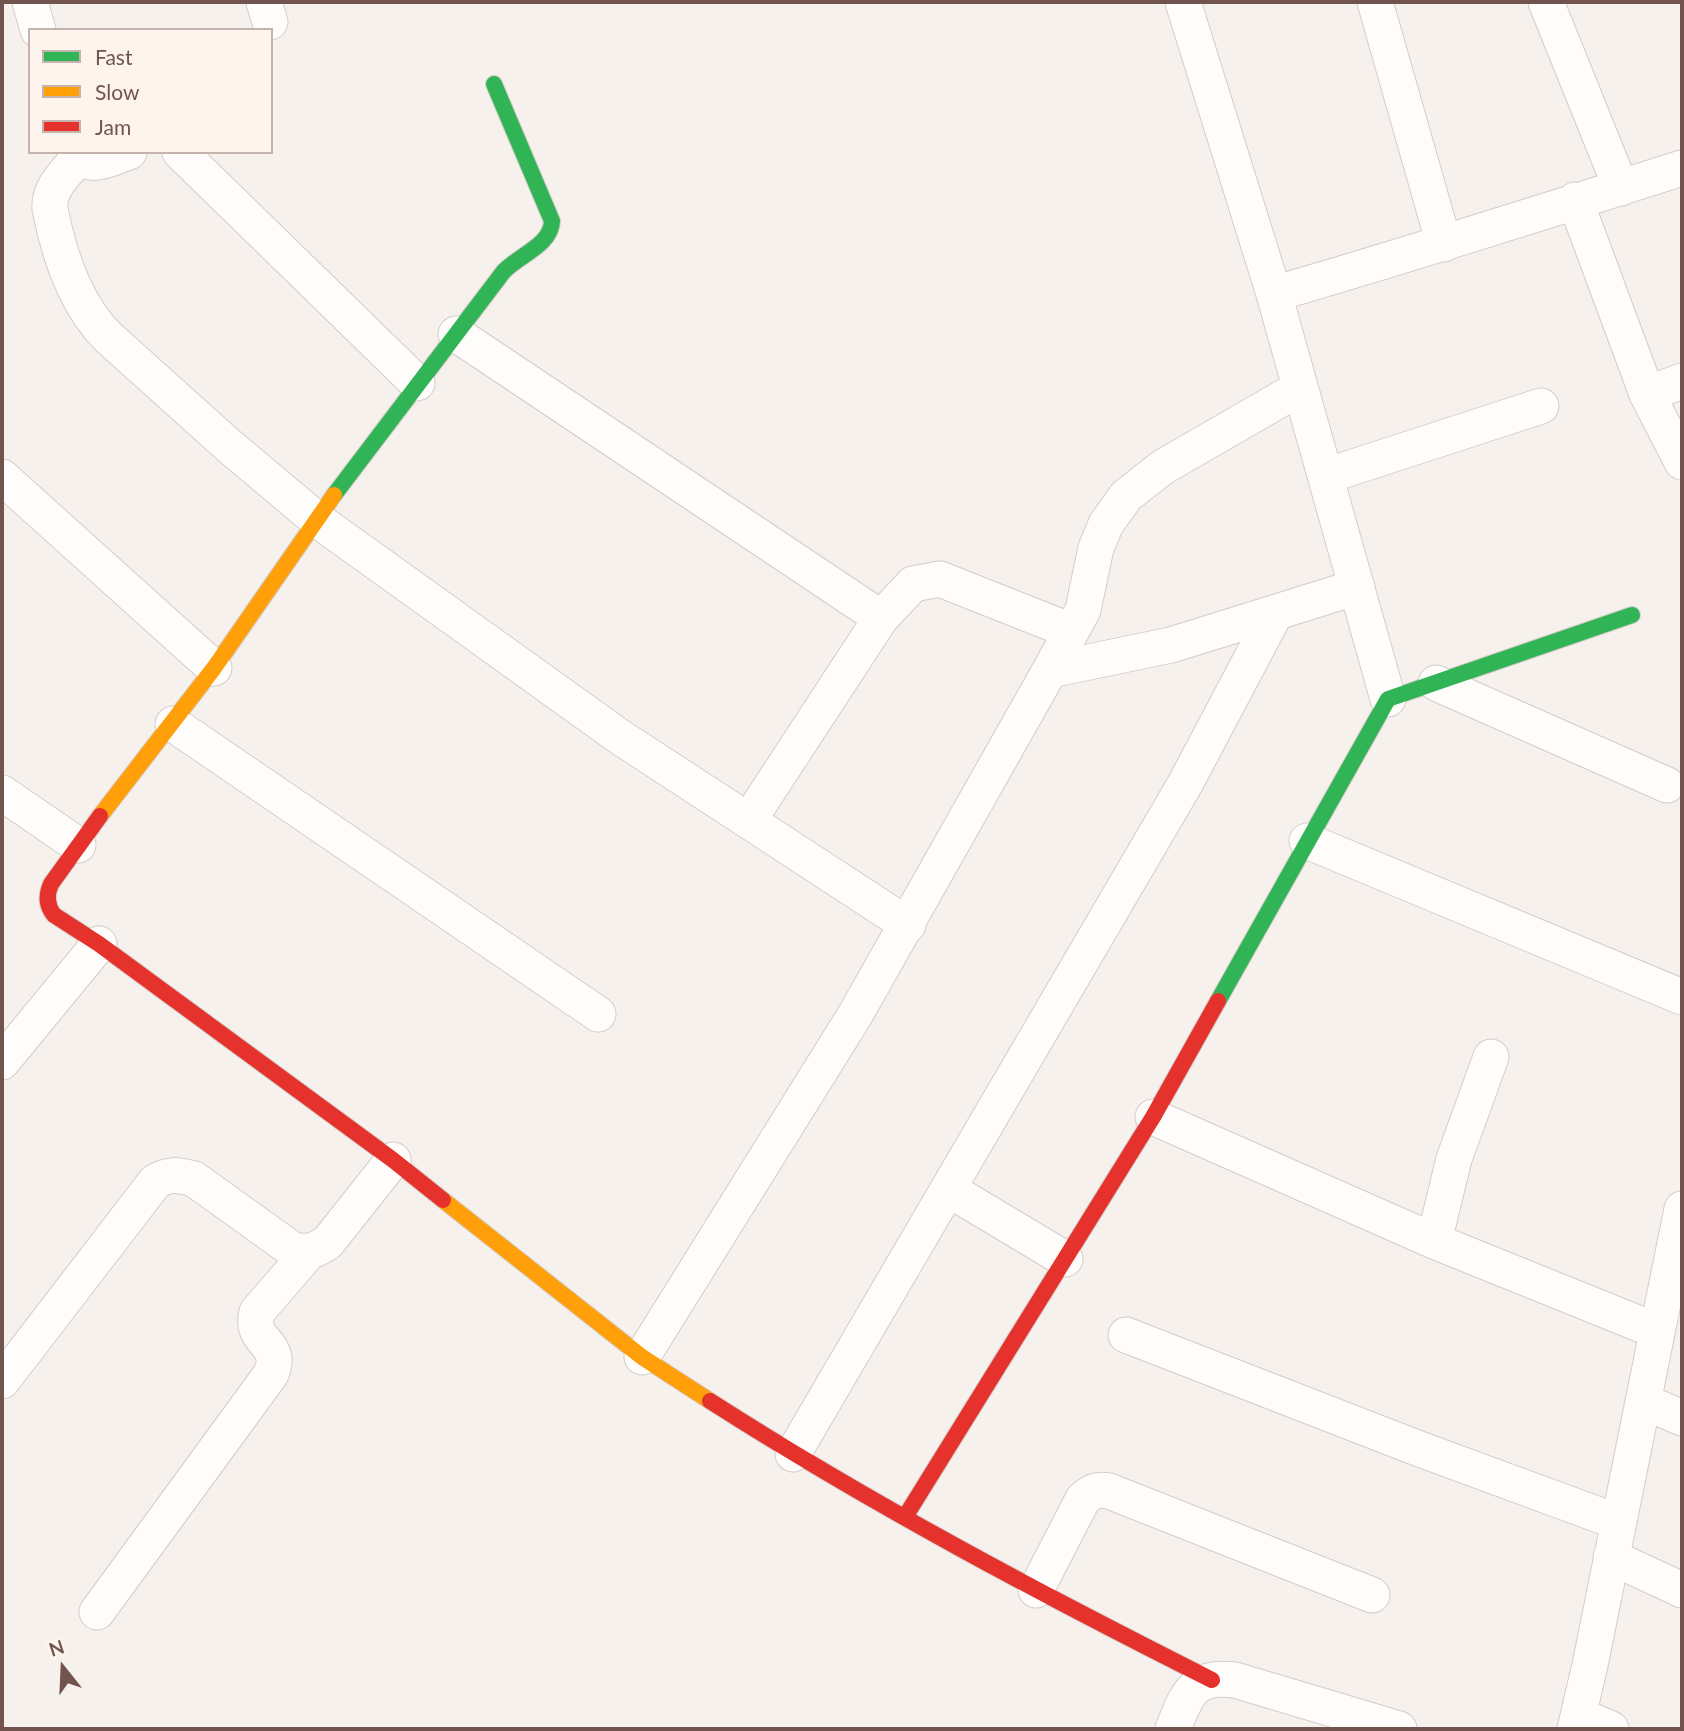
<!DOCTYPE html>
<style>
body{margin:0}
#map{position:relative;width:1684px;height:1731px;overflow:hidden;background:#f6f1ec;font-family:Lato,sans-serif}
canvas{display:block}
.frame{position:absolute;inset:0;border:4px solid #72544e;pointer-events:none}
.legend{position:absolute;left:28px;top:28px;width:245px;height:126px;box-sizing:border-box;background:#fdf4ee;border:2px solid #c5b4ae;margin:0;padding:9px 12px;list-style:none;font-size:21px;color:#72544e}
.legend li{display:flex;align-items:center;gap:14px;height:35px}
.legend b{width:35px;border:2px solid #c5b4ae}
.north{position:absolute;left:28px;top:1633px;width:70px;height:70px;-webkit-text-stroke:5px #fdf4ee;paint-order:stroke;rotate:342deg;font-size:19px;font-weight:700;line-height:28px;text-align:center;color:#72544e}
.north::after{content:'';display:block;margin:auto;width:24px;height:32px;background:#72544e;clip-path:polygon(50% 0,100% 100%,50% 72%,0 100%)}
</style>
<div id="map">
<canvas width="1684" height="1731"></canvas>
<div class="frame"></div>
<ul class="legend">
<li><b style="height:9px;background:#30b455"></b>Fast</li>
<li><b style="height:9px;background:#ff9f0a"></b>Slow</li>
<li><b style="height:9px;background:#e5322d"></b>Jam</li>
</ul>
<div class="north">N</div>
</div>
<script>
const g = document.querySelector('canvas').getContext('2d');
g.lineJoin = 'round';
function strokePath(path, color, width, dash) {
  g.strokeStyle = color;
  g.lineWidth = width;
  g.lineCap = dash ? 'butt' : 'round';
  g.setLineDash(dash || []);
  g.stroke(path);
}
const street = new Path2D(`
 M 30,2 L 38,30
 M 264,2 L 270,22
 M 1183,2 L 1274,294 L 1388,699
 M 1375,2 L 1444,244
 M 1546,2 L 1621,188
 M 75,152 C 88,172 111,158 129,152
 M 180,152 L 417,383
 M 78,158 C 66,173 48,188 50,209 C 59,255 75,305 109,338 L 228,445 L 316,519 L 620,737 L 908,925
 M 1575,200 L 1647,394 L 1682,462
 M 1274,294 C 1411,254 1547,211 1682,168
 M 456,334 L 881,618
 M 1647,394 L 1682,381
 M 1326,476 L 1541,406
 M 2,477 L 214,668
 M 1050,670 L 1171,645 L 1357,587
 M 1436,683 L 1667,785
 M 173,724 L 598,1014
 M 2,793 L 78,845
 M 749,820 L 881,618 L 913,584 L 940,579 L 1071,631
 M 1307,841 L 1682,997
 M 2,1062 L 99,944
 M 1153,1117 L 1434,1241 L 1657,1331
 M 948,1189 L 1065,1259
 M 1434,1241 L 1454,1159 L 1491,1057
 M 1126,1335 L 1417,1448 L 1618,1522
 M 642,1357 L 855,1015 L 1050,670 L 1083,610 L 1096,548 L 1106,524 L 1126,496 L 1163,467 L 1300,388
 M 2,1381 L 155,1182 C 169,1173 178,1175 194,1179 L 293,1250 C 308,1253 315,1251 328,1242 L 393,1160
 M 1643,1401 L 1682,1418
 M 793,1454 L 1185,784 L 1276,612
 M 1611,1557 L 1682,1590
 M 1036,1590 L 1083,1499 C 1092,1491 1098,1489 1109,1491 L 1372,1595
 M 97,1612 L 271,1374 C 285,1342 248,1343 257,1312 L 308,1253
 M 1579,1715 L 1611,1729
 M 1173,1729 C 1187,1694 1192,1675 1235,1680 L 1399,1729
 M 1575,1729 L 1590,1665 L 1682,1209`);
const fast = new Path2D(`
 M 334,495 L 504,271 C 521,254 551,245 552,221 L 494,84
 M 1218,1001 L 1388,699 L 1632,615`);
const slow = new Path2D(`
 M 100,816 L 214,668 L 334,495
 M 443,1200 L 642,1357 L 710,1401`);
const jam = new Path2D(`
 M 100,816 L 51,884 C 46,895 46,905 54,915 L 99,944 L 393,1160 L 443,1200
 M 710,1401 C 871,1504 1041,1594 1212,1680
 M 905,1517 L 1153,1117 L 1218,1001`);
strokePath(street, '#d5ccc9', 37);
strokePath(fast, '#d5ccc8', 18);
strokePath(slow, '#d5ccc8', 18);
strokePath(jam, '#d5ccc8', 18);
strokePath(street, '#fefdfc', 35);
strokePath(fast, '#30b455', 16);
strokePath(slow, '#ff9f0a', 16);
strokePath(jam, '#e5322d', 16);
</script>
